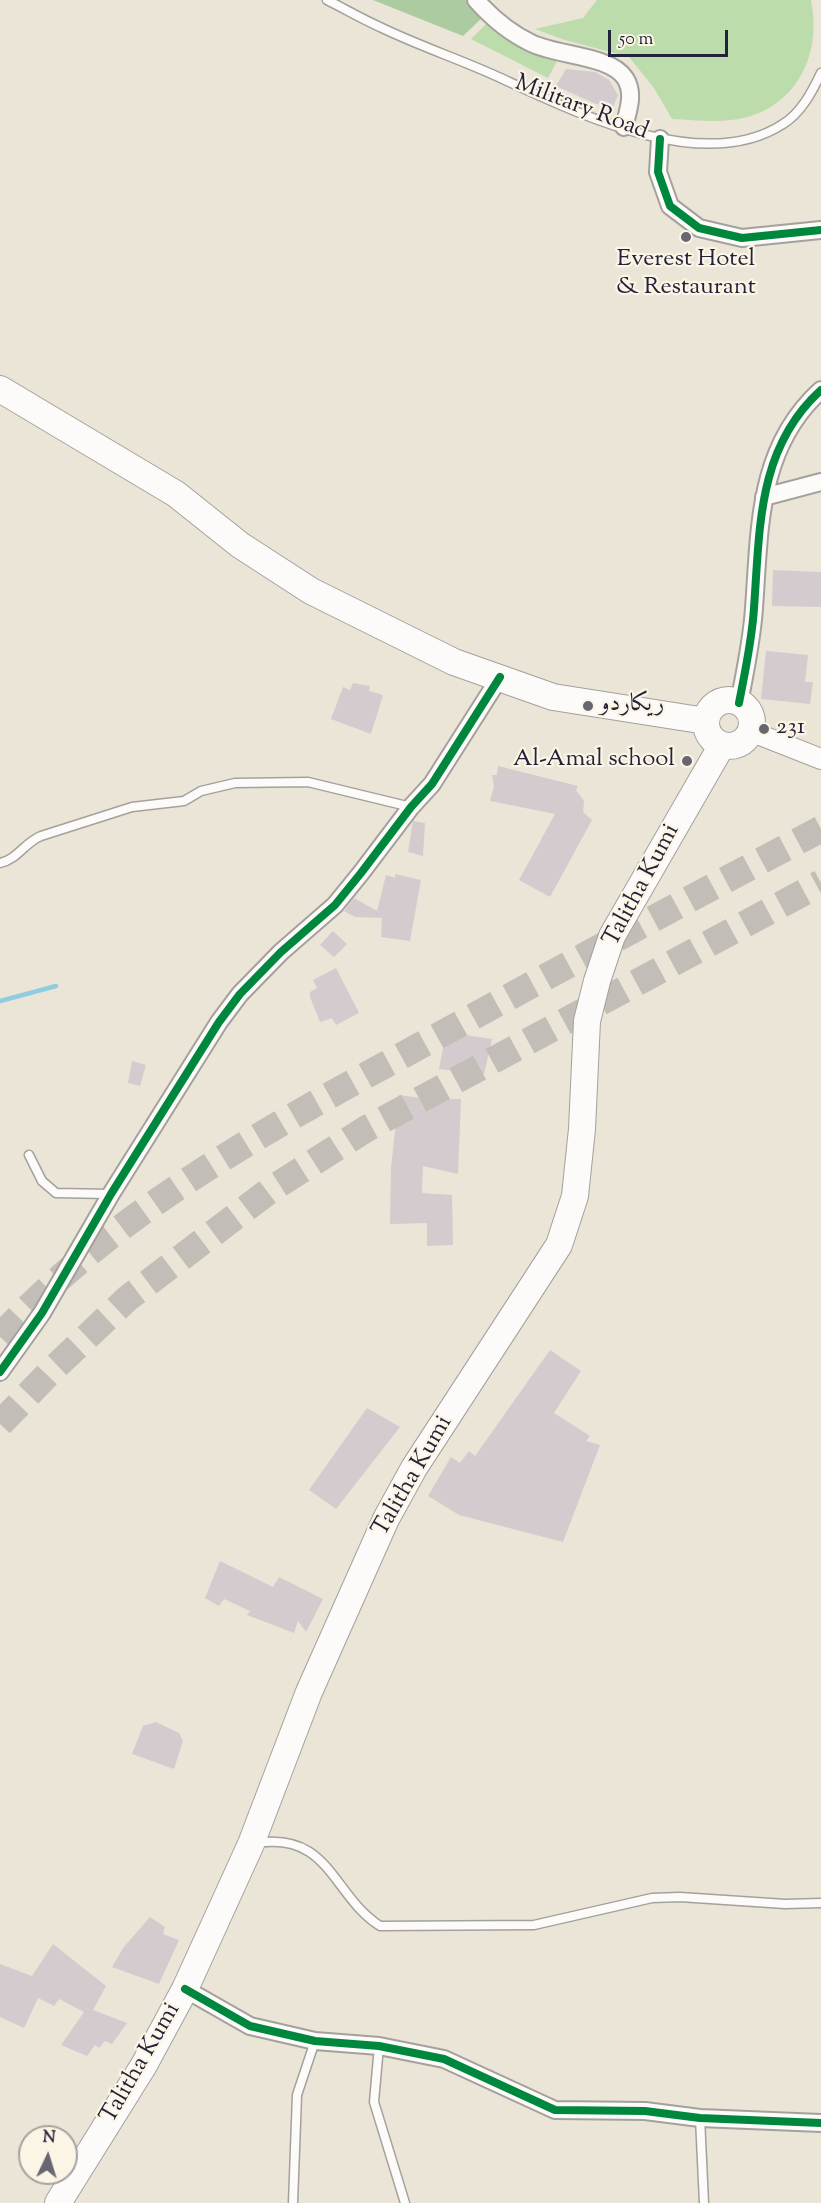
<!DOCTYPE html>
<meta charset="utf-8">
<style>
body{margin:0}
#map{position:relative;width:821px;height:2203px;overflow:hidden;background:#eae5d6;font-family:"Sorts Mill Goudy",serif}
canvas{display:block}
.north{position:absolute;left:18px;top:2125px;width:60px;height:60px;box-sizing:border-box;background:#fcf5e5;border:2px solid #a5a1a1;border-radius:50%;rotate:4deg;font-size:16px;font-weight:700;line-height:24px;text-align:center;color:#22223b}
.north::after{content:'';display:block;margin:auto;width:21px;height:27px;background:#686671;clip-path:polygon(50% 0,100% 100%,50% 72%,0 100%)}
.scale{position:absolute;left:608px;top:30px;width:120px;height:27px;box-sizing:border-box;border:3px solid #22223b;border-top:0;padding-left:8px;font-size:18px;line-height:21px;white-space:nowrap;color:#22223b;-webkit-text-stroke:4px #fcf5e5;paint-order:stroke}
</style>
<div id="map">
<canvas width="821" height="2203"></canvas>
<div class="north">N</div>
<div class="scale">50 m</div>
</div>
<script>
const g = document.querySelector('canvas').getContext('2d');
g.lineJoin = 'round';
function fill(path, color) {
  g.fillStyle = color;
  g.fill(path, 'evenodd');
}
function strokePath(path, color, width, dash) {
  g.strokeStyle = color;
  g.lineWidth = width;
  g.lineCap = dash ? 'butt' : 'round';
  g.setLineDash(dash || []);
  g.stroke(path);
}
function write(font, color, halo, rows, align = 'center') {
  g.font = font + ' "Sorts Mill Goudy",Amiri,serif';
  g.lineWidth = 4.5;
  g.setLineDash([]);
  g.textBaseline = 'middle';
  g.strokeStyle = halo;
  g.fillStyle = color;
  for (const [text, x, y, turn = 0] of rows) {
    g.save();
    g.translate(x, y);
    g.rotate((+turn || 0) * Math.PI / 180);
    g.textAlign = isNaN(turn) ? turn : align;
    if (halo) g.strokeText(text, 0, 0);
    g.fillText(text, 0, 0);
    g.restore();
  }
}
fill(new Path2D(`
 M 597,0 L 811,0 C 821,49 802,99 751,116 C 726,124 698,120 672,119 L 654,88 L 629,57 L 565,40 L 535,29 L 583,18 Z
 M 489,21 L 530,48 L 557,61 L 548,78 L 471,39 Z`), '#bddcab');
fill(new Path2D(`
 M 373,0 L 470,0 L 484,16 L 463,36 Z`), '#accba0');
strokePath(new Path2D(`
 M 0,1001 L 56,986`), '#8fcce0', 4.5);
fill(new Path2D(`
 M 566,69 L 595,72 L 609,80 L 618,95 L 613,107 L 596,104 L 556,86 Z
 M 773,570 L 821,572 L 821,607 L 772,606 Z
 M 766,651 L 808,655 L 805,682 L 813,682 L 810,704 L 761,699 Z
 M 353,683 L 370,686 L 369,691 L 383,695 L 371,734 L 331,719 L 343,687 L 350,690 Z
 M 498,766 L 578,786 L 576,790 L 584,801 L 583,812 L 592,820 L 550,897 L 519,880 L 555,814 L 490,801 L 494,787 L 492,775 L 497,775 Z
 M 413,821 L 425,823 L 423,856 L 408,852 Z
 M 395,874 L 421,880 L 410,941 L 381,937 L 382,918 L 355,917 L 344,911 L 354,898 L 377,911 L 386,875 L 395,878 Z
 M 333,931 L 347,944 L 334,957 L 320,945 Z
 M 336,968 L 359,1013 L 336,1025 L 332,1018 L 320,1022 L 310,997 L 310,992 L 317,988 L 313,980 Z
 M 447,1028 L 459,1029 L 458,1034 L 492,1039 L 484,1074 L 439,1069 Z
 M 132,1061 L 146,1065 L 140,1086 L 128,1083 Z
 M 399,1095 L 427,1099 L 461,1099 L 458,1174 L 423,1166 L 422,1193 L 452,1195 L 453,1245 L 427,1246 L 427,1223 L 390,1224 L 391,1168 Z
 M 550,1350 L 581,1371 L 554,1413 L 590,1436 L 586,1441 L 600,1445 L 563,1542 L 459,1515 L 428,1496 L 451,1457 L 460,1463 L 469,1451 L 475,1456 Z
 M 367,1408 L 400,1427 L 336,1509 L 309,1490 Z
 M 220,1561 L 273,1587 L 279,1577 L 323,1599 L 306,1632 L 298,1621 L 294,1633 L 247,1615 L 250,1611 L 224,1599 L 219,1606 L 205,1598 Z
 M 156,1722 L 179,1733 L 183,1741 L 174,1769 L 132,1754 L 143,1726 Z
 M 150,1917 L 165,1927 L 163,1934 L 179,1940 L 159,1984 L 112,1967 L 123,1948 Z
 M 53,1944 L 106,1986 L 93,2010 L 127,2023 L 112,2044 L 105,2041 L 99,2048 L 95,2045 L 87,2056 L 61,2045 L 84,2012 L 59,1999 L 54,2006 L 38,1998 L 24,2028 L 0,2017 L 0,1964 L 32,1976 Z`), '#d3cbcd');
strokePath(new Path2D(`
 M 0,1337 C 119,1207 275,1125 427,1042 C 558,970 689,899 821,829
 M 0,1424 L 51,1371 L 128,1298 L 273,1188 L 366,1129 L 821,883`), '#c2beb7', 27, [27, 14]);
const service = new Path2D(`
 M 327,0 C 345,9 362,19 380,27 C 417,45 456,58 494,75 C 571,110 702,177 783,124 C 801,113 812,92 821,73
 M 0,863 C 18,859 24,843 41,836 L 132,807 L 184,801 L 201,791 L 235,783 L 308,782 L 411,807
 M 29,1155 L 42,1181 L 56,1193 L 110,1194
 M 257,1843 C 330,1832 332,1895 380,1926 L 534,1925 L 652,1898 L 680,1897 L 785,1904 L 821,1903
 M 379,2046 L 374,2102 L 405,2203
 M 700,2118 L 704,2203
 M 293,2203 L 297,2095 L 315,2041`);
const minor = new Path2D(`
 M 476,0 C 491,17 510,33 531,43 C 557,56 610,55 625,78 C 635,93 628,111 624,127
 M 660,139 L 658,172 L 670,206 L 699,228 L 742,238 L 821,230
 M 764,497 L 821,482
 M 739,703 C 745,672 752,640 754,608 C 760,528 757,448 821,390
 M 0,1372 L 42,1313 L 111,1194 L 219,1022 L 240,994 L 281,952 L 335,905 L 361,873 L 411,807 L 432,784 L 500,677
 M 185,1989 L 250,2026 L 315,2041 L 379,2046 L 444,2059 L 555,2110 L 645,2111 L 700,2118 L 821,2123`);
const tertiary = new Path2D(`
 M 750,731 L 821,759`);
const primary = new Path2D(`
 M 0,389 L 176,494 L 240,545 L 311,591 L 454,662 L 553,697 L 706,721
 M706 723a23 23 0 1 1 46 0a23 23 0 1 1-46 0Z
 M 58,2203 L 144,2065 L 185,1989 L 251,1844 L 309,1692 L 386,1519 L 414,1468 L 559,1245 L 575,1196 L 582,1129 L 587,1021 L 597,981 L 612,936 L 722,745`);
strokePath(service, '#a4a19c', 11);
strokePath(minor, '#a4a19c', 20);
strokePath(tertiary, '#a4a19c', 22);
strokePath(primary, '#a4a19c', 28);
strokePath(service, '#fcfbf9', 8);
strokePath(minor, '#fcfbf9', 16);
strokePath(tertiary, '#fcfbf9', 20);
strokePath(primary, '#fcfbf9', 26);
strokePath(new Path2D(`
 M 660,139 L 658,172 L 670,206 L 699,228 L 742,238 L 821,230
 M 739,703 C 745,672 752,640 754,608 C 760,528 757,448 821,390
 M 0,1372 L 42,1313 L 111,1194 L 219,1022 L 240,994 L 281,952 L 335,905 L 361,873 L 411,807 L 432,784 L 500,677
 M 185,1989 L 250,2026 L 315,2041 L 379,2046 L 444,2059 L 555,2110 L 645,2111 L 700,2118 L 821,2123`), '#00873e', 8);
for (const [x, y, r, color] of [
 [686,237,6,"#686671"],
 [588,706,6,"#686671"],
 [764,729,6,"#686671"],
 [687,761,6,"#686671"]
]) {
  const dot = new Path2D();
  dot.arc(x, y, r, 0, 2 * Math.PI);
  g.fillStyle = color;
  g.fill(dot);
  strokePath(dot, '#fcf5e5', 2);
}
write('24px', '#22223b', '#fcf5e5', [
 ["Military Road",581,109,21],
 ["Talitha Kumi",643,886,-62],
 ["Talitha Kumi",414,1477,-60],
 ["Talitha Kumi",142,2064,-60]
]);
write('24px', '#22223b', '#fcf5e5', [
 ["Everest Hotel",686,261,"center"],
 ["& Restaurant",686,289,"center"],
 ["ريكاردو",600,706],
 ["231",776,729],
 ["Al-Amal school",675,761,"right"]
], 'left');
</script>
